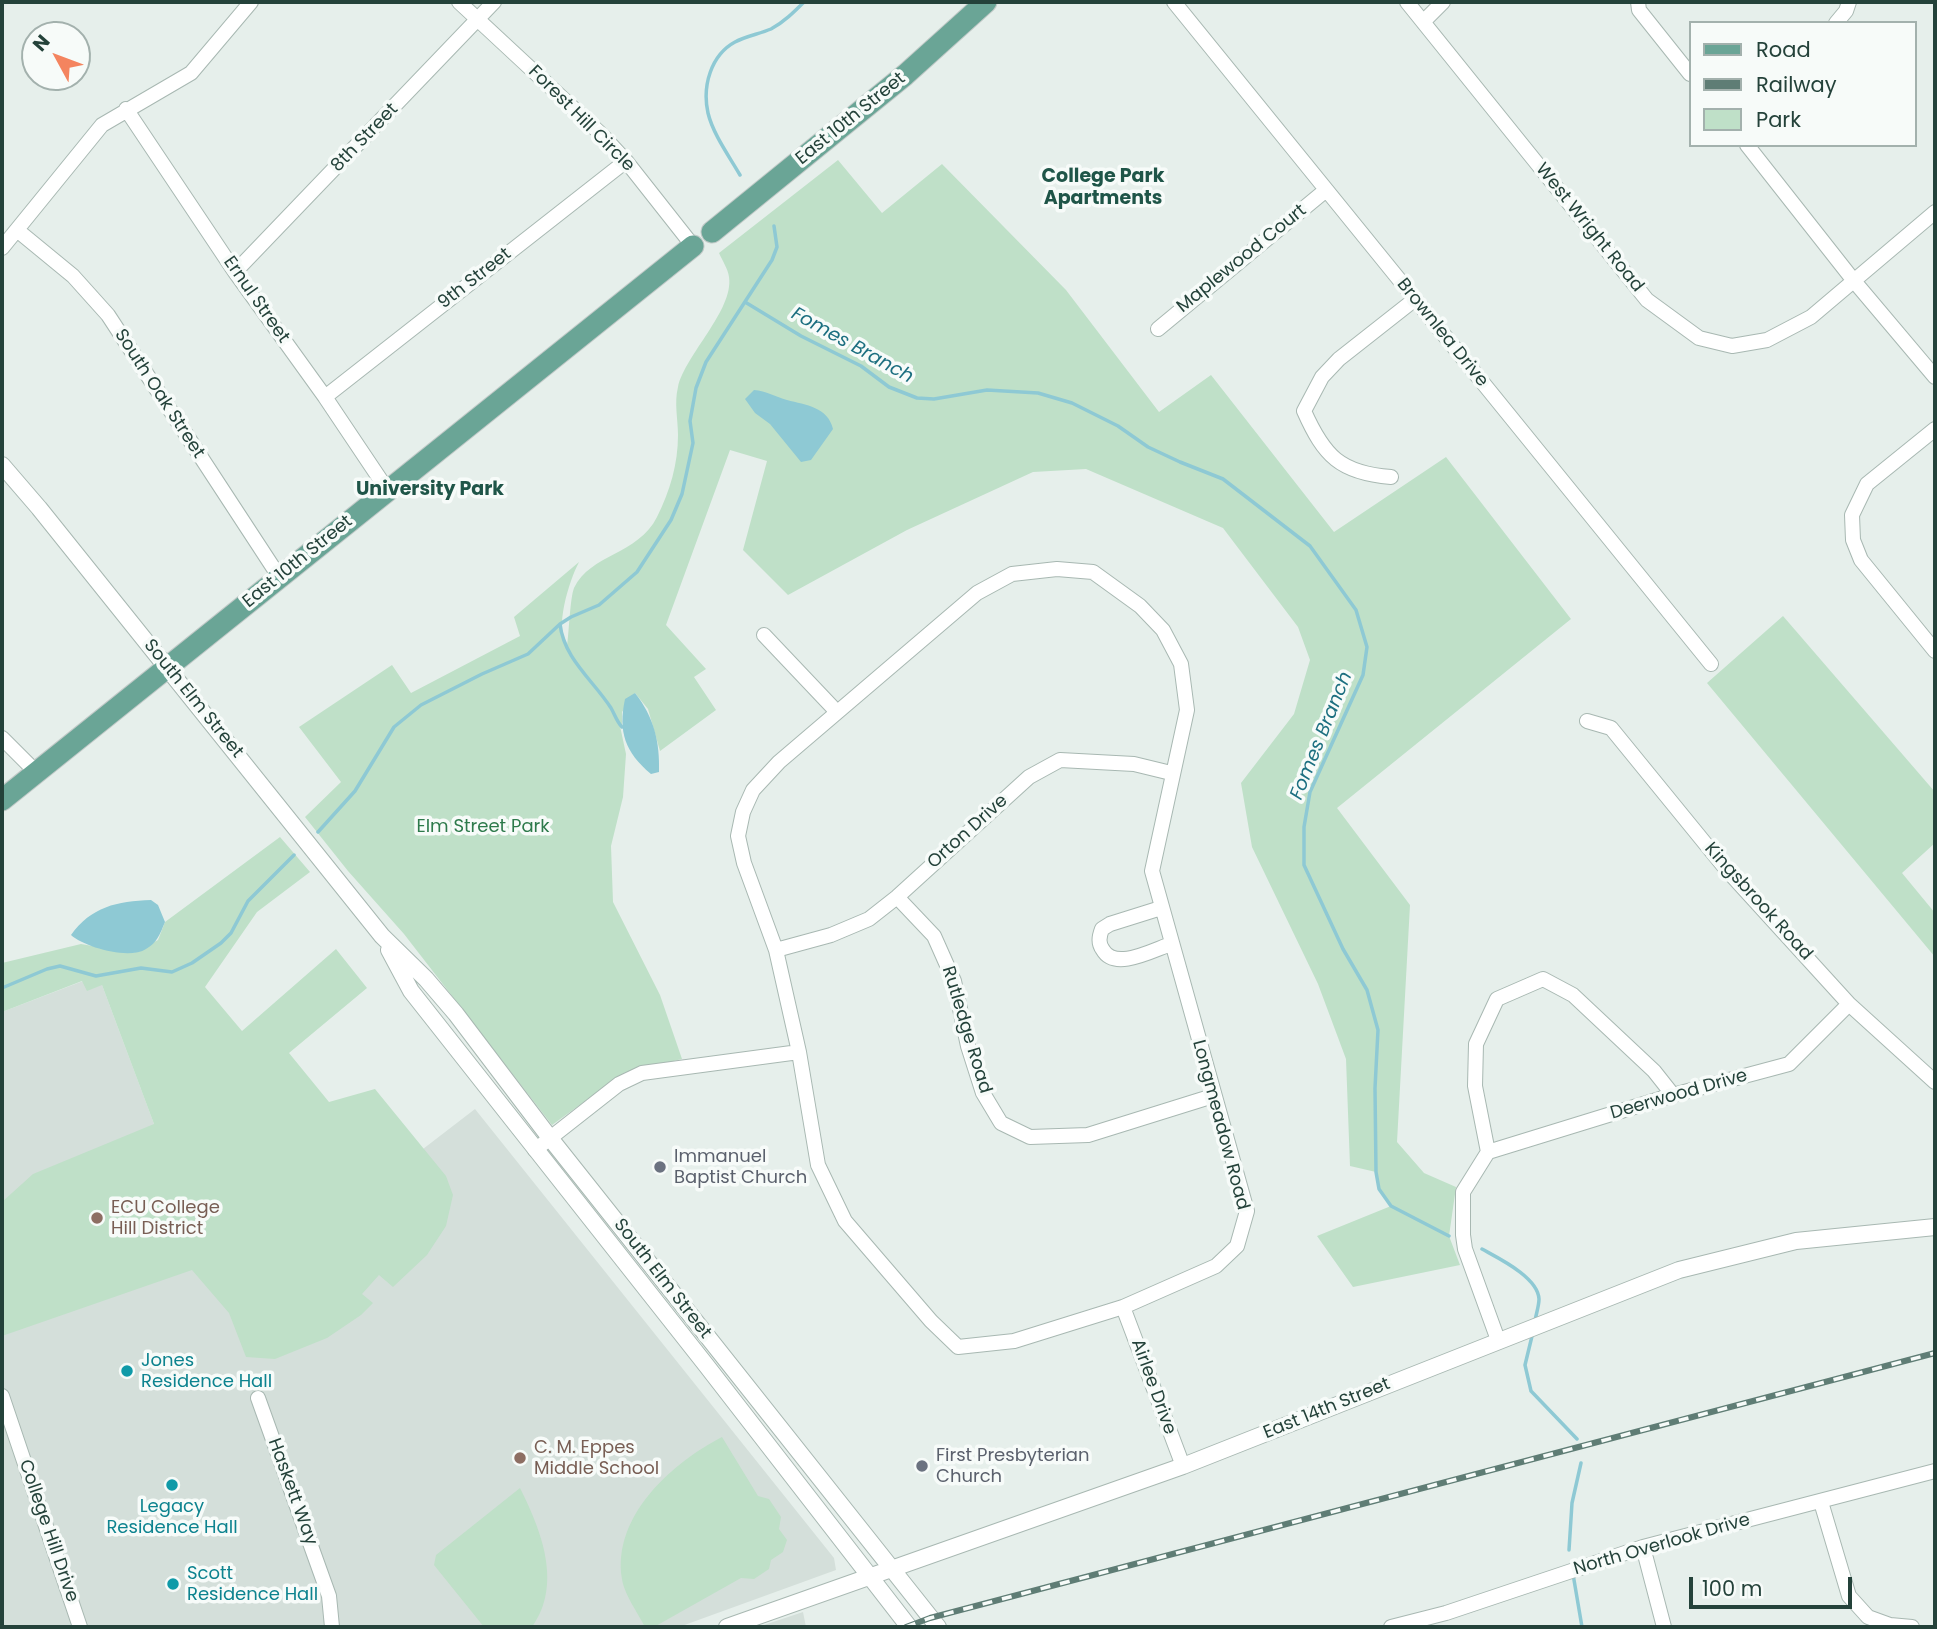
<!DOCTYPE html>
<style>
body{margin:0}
#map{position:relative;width:1937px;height:1629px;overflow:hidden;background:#e6efeb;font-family:Poppins,sans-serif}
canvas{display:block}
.frame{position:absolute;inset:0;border:4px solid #24423a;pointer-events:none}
.legend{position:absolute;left:1689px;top:21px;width:228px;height:126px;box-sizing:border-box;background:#f7fbf9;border:2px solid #a3b1ad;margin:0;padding:9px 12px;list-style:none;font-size:21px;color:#24423a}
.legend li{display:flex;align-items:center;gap:14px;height:35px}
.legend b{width:35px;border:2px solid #a3b1ad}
.north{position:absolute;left:21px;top:21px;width:70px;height:70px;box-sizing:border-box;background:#f7fbf9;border:2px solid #a3b1ad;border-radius:50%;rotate:311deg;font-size:19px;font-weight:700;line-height:28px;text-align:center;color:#24423a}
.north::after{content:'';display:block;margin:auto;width:24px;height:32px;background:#f4845f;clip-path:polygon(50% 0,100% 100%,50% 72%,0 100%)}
.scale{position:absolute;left:1689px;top:1577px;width:163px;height:32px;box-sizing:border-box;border:4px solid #24423a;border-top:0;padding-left:9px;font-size:21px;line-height:24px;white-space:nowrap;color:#24423a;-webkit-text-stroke:5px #f7fbf9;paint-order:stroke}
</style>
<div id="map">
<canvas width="1937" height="1629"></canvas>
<div class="frame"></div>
<ul class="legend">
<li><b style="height:9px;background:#6aa596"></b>Road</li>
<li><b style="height:9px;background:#5f7d75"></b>Railway</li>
<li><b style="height:19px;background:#bfe0c8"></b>Park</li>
</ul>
<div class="north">N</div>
<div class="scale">100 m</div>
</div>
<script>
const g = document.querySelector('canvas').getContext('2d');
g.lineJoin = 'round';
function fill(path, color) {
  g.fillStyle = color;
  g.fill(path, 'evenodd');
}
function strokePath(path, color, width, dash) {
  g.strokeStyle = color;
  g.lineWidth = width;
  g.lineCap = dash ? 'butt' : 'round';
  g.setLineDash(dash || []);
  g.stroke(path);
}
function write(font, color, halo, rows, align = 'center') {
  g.font = font + ' Poppins,sans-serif';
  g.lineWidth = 7;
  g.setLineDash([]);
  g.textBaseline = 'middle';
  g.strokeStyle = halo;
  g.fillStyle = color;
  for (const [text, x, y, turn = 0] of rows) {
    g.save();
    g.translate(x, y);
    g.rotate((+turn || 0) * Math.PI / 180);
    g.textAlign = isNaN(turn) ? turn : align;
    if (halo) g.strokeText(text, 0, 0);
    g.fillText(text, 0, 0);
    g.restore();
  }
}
fill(new Path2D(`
 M 83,981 L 102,985 L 154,1124 L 423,1149 L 475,1109 L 834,1558 L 836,1570 L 679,1627 L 2,1627 L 2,1012 Z
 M 803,1612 L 806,1627 L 758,1627 Z`), '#d4dfda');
fill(new Path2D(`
 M 838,160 L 882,213 L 942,164 L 1066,290 L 1159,412 L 1211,375 L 1334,532 L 1446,457 L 1571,619 L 1337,808 L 1410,905 L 1397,1142 L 1424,1173 L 1456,1187 L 1449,1236 L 1460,1265 L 1353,1287 L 1317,1236 L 1391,1206 L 1379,1189 L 1376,1172 L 1350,1166 L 1346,1059 L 1318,984 L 1252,847 L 1241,783 L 1294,714 L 1310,660 L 1298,627 L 1223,528 L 1086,469 L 1033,472 L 907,530 L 788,595 L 743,550 L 767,461 L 730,450 L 666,625 L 706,669 L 694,677 L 716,710 L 660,751 L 648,709 L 635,693 L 622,712 L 622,727 L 620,726 L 626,754 L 623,797 L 611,846 L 613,902 L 660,995 L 682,1059 L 624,1073 L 552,1125 L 404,934 L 348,871 L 305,817 L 341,782 L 299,727 L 392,665 L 411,693 L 520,636 L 514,617 L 579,562 C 569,581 554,629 567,646 C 569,633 570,598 574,588 C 590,554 638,555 657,517 C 670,491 678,464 678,435 C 678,419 674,403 678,387 C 685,355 734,310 729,277 C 728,269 722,260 719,253 Z
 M 1783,616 L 1935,792 L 1935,843 L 1902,873 L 1935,913 L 1935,957 L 1707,683 Z
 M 280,837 L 310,872 L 257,912 L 205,987 L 242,1031 L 336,949 L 367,988 L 289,1053 L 329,1102 L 375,1089 L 446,1176 L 453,1195 L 446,1226 L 427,1255 L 393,1287 L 379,1275 L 362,1294 L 373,1303 L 361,1315 L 327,1338 L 275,1359 L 246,1357 L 229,1313 L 192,1270 L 2,1336 L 2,1202 L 33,1174 L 154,1124 L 102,985 L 87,991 L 82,981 L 2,1012 L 2,963 L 81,944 L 133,953 L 158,940 L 165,922 Z
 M 722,1437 L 758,1496 L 769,1499 L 781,1517 L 779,1529 L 787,1540 L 783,1552 L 771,1560 L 769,1569 L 754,1579 L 741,1578 L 654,1627 L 645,1627 C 638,1613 624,1594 622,1579 C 612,1516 672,1463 722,1437 Z
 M 520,1488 C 541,1530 563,1584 532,1627 L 484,1627 L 434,1565 L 436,1555 Z`), '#bfe0c8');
fill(new Path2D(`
 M 754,390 C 766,391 776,397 787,400 C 806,405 828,407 833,429 L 811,460 L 801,462 L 770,424 L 755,413 L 745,399 Z
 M 635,693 C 654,717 660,742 659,772 L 651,774 C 625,752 618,732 625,699 Z
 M 151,900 L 158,905 L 165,922 C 160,934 157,943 146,949 C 129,960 84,947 71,935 C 91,907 117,901 151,900 Z`), '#8ec9d4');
strokePath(new Path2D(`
 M 740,175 C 729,156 713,134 708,113 C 702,86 711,55 735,42 C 746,36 759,34 771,29 C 784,22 794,12 804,2
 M 745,302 L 801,336 L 861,366 L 889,387 L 917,398 L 934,399 L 987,390 L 1038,393 L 1072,403 L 1118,426 L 1148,447 L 1180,462 L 1223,479 L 1310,546 L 1356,610 L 1367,647 L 1363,675 L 1310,792 L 1304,827 L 1304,865 L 1343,949 L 1367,990 L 1378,1030 L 1375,1088 L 1376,1172 L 1379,1189 L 1391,1206 L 1449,1236
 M 560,624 C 564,659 593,680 611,708 C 615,715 617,722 622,727
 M 318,832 L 355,791 L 394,727 L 421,705 L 482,674 L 528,654 L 560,624 L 571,617 L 599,605 L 637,572 L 671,520 L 682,494 L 693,443 L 690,421 L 696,388 L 706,362 L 772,260 L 777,247 L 774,226
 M 2,988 L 47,969 L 60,966 L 96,976 L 141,968 L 172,972 L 192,963 L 221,943 L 231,933 L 248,901 L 294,855
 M 1482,1249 C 1498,1258 1538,1277 1539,1299 C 1539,1306 1536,1314 1535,1321
 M 1533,1332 L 1525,1365 L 1531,1391 L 1577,1439
 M 1569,1550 L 1572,1503 L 1581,1463
 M 1573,1574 L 1582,1627`), '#8ec9d4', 3.5);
const minor = new Path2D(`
 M 459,2 L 601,134 L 626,161 L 693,246
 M 1174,2 L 1711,664
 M 1407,2 L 1647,300 L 1699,338 L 1732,346 L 1767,340 L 1811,317 L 1935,212
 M 1638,2 L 1639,10 L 1690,74
 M 1423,22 L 1443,2
 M 1836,23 L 1846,11 L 1849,2
 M 126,109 L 235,272 L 325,397 L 388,491
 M 1747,145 L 1854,281 L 1935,377
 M 17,230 L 73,276 L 108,315 L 280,578
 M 2,248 L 102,125 L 191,73 L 251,2
 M 235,272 L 494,2
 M 1158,329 L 1326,190
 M 325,397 L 626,161
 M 1935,429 L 1867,484 L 1852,515 L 1853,540 L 1861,560 L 1935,651
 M 1391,477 C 1340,473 1324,456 1304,411 L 1322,377 L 1339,359 L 1414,300
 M 1057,569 L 1093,572 L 1140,606 L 1163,630 L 1181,664 L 1187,710 L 1152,871 L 1247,1211 L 1237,1246 L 1216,1266 L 1123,1307 L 1014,1341 L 958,1347 L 931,1321 L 845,1221 L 818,1165 L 799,1052 L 776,950 L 744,863 L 738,836 L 743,812 L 753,790 L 779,762 L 977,593 L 1012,574 Z
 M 764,635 L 837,712
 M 1587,721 L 1611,728 L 1726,869 L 1849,1004 L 1935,1082
 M 2,738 L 36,772
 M 897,897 L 934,936 L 954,981 L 968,1046 L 983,1093 L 1001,1123 L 1030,1137 L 1088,1135 L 1213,1096
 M 1161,908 L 1110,924 L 1102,929 C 1099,937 1098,943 1103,950 C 1115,971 1153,950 1171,944
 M 776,950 L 831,935 L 869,919 L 897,897 L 1029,777 L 1060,760 L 1134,764 L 1171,773
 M 535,1150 L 619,1084 L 642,1073 L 799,1052
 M 1488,1152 L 1673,1095 L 1789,1064 L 1849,1004
 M 1123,1307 L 1183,1466
 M 1498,1340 L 1465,1249 L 1463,1235 L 1463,1192 L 1488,1152 L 1475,1086 L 1476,1044 L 1497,999 L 1543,979 L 1573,995 L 1654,1071 L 1673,1095
 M 2,1396 L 80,1627
 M 258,1398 L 329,1596 L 332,1627
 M 1821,1502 L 1849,1596 L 1868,1617 L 1890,1625 L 1912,1627
 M 1643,1547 L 1664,1627
 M 1391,1627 L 1446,1613 L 1643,1547 L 1935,1471`);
const tertiary = new Path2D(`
 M 2,465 L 39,508 L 382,936 L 426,979 L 456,1014 L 550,1138 L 938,1627
 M 389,950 L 411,991 L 706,1365 L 909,1627
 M 727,1627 L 1183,1466 L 1679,1270 L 1796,1241 L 1935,1227`);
const primary = new Path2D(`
 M 712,232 L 905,75 L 986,2
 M 2,800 L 693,246`);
strokePath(minor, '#a8b8b2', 16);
strokePath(tertiary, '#a8b8b2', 18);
strokePath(primary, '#c2cac8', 23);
strokePath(minor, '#fff', 14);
strokePath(tertiary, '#fff', 16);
strokePath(primary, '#6aa596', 21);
const rail = new Path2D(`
 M 906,1627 L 930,1618 L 1935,1353`);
strokePath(rail, '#5f7d75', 6);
strokePath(rail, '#f7fbf9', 3.5, [10]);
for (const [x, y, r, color] of [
 [660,1167,7,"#6b7280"],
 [97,1218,7,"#8d6e63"],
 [127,1371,7,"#0f9aa8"],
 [520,1458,7,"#8d6e63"],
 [922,1466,7,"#6b7280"],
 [172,1485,7,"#0f9aa8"],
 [173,1584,7,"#0f9aa8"]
]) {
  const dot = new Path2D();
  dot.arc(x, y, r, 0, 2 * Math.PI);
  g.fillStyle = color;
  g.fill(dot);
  strokePath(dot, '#f7fbf9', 2.5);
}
write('18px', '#24423a', '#f7fbf9', [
 ["Forest Hill Circle",581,119,45],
 ["East 10th Street",851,119,-39],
 ["8th Street",365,138,-46],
 ["West Wright Road",1589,228,51],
 ["Maplewood Court",1242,259,-39],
 ["9th Street",475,279,-38],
 ["Ernul Street",256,300,55],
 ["Brownlea Drive",1442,333,51],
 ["South Oak Street",159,394,57],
 ["East 10th Street",298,562,-39],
 ["South Elm Street",193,699,51],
 ["Orton Drive",968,832,-42],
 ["Kingsbrook Road",1758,902,48],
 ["Rutledge Road",966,1030,73],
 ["Deerwood Drive",1679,1095,-16],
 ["Longmeadow Road",1220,1125,75],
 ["South Elm Street",662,1279,52],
 ["Airlee Drive",1153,1387,70],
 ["East 14th Street",1327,1409,-22],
 ["Haskett Way",292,1492,70],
 ["College Hill Drive",48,1531,71],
 ["North Overlook Drive",1662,1545,-16]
]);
write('18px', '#2d7a4b', '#f7fbf9', [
 ["Elm Street Park",483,827]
]);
write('18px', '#5b616d', '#f7fbf9', [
 ["Immanuel",674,1157],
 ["Baptist Church",674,1178],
 ["First Presbyterian",936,1456],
 ["Church",936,1477]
], 'left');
write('18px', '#785e54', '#f7fbf9', [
 ["ECU College",111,1208],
 ["Hill District",111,1229],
 ["C. M. Eppes",534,1448],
 ["Middle School",534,1469]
], 'left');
write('18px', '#0d838f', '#f7fbf9', [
 ["Jones",141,1361],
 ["Residence Hall",141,1382],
 ["Legacy",172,1507,"center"],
 ["Residence Hall",172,1528,"center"],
 ["Scott",187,1574],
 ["Residence Hall",187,1595]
], 'left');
write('bold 19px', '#1f5548', '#f7fbf9', [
 ["College Park",1103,177],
 ["Apartments",1103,199],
 ["University Park",430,490]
]);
write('italic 19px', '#1c6f80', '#f7fbf9', [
 ["Fomes Branch",852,346,29],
 ["Fomes Branch",1322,736,-68]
]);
</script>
